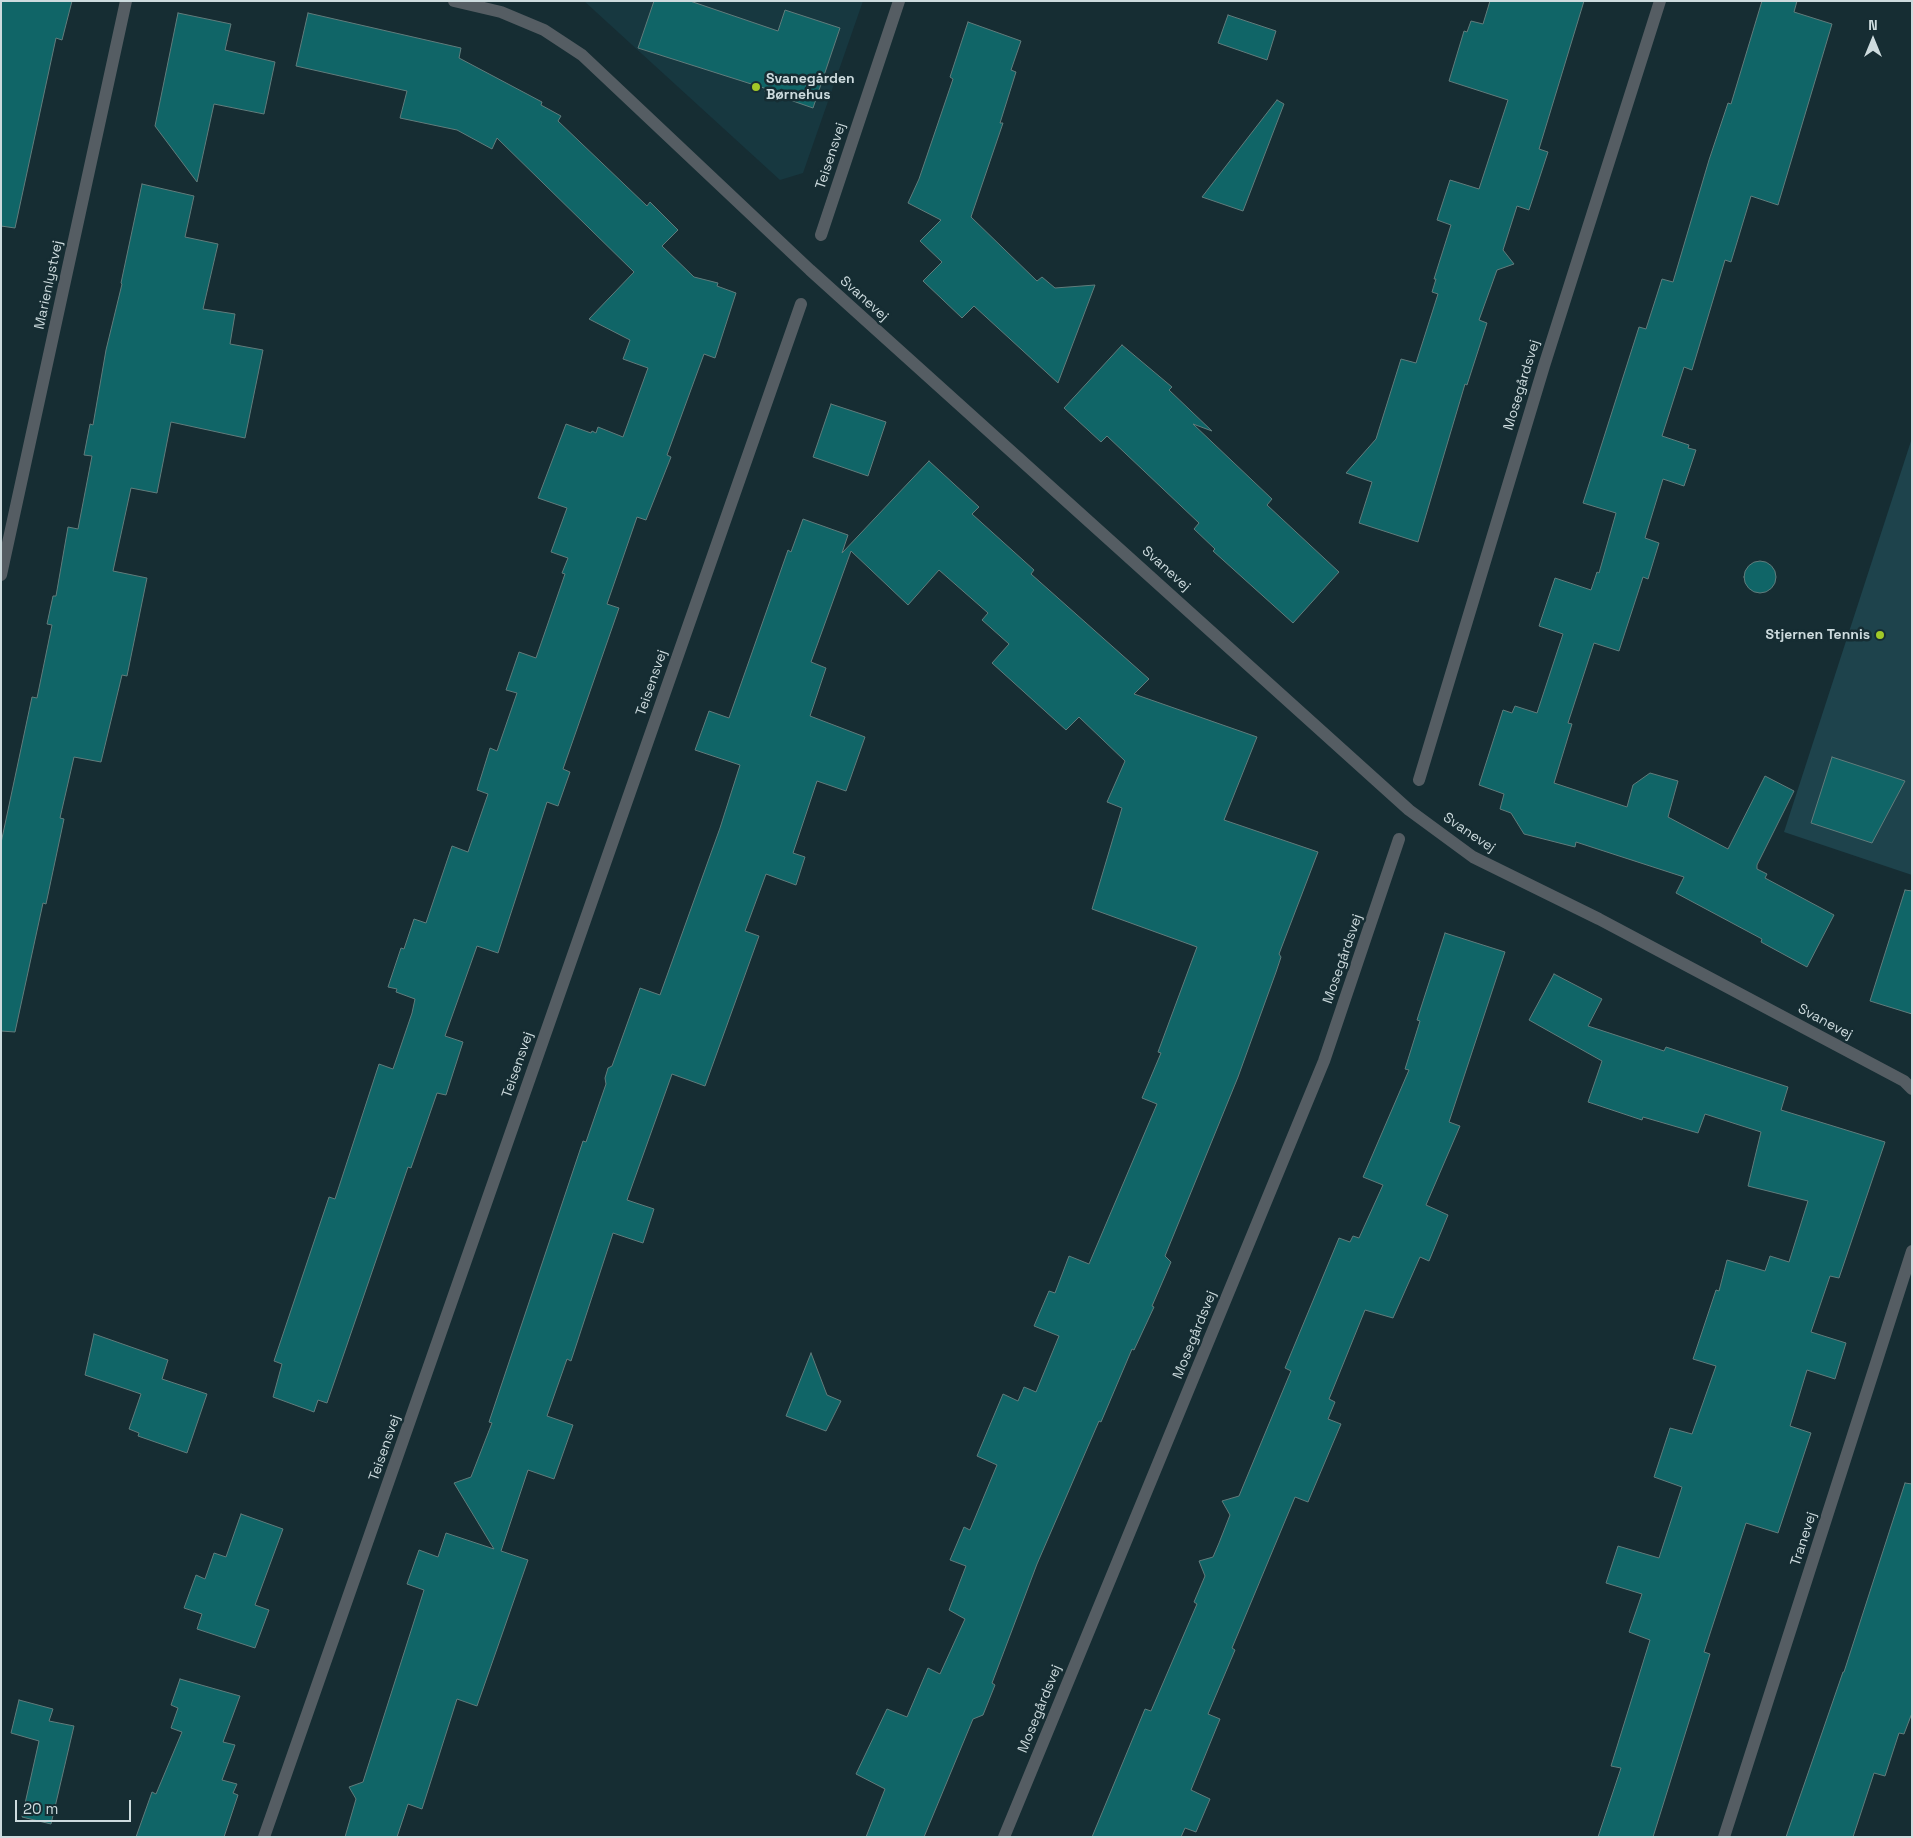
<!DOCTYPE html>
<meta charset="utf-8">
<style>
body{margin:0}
#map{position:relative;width:1913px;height:1838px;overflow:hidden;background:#162d33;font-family:"Space Grotesk",sans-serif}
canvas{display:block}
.frame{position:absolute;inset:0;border:2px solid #cddbde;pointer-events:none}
.north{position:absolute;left:1848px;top:15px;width:50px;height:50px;-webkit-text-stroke:4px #162d33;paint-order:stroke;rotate:0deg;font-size:14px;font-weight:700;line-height:20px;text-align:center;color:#cddbde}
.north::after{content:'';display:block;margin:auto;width:18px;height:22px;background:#cddbde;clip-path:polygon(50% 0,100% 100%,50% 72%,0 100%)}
.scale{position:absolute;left:15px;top:1800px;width:116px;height:22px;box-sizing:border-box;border:2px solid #cddbde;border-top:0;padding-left:6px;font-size:15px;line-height:18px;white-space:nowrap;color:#cddbde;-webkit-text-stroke:4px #162d33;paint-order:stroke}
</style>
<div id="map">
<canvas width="1913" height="1838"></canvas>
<div class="frame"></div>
<div class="north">N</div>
<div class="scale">20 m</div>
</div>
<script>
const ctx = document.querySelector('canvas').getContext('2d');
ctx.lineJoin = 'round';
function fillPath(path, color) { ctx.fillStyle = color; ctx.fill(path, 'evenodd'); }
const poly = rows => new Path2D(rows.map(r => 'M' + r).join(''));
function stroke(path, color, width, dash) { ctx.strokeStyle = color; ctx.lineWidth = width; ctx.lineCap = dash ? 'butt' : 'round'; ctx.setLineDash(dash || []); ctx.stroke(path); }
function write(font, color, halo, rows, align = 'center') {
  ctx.font = font + ' "Space Grotesk",sans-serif'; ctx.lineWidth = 5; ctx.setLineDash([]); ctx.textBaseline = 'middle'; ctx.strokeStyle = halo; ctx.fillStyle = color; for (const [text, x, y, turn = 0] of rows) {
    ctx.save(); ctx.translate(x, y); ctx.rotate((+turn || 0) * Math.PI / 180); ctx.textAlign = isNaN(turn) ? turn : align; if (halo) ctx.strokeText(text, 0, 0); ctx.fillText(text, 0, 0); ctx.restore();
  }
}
const built = poly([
 [584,1,863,1,803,173,780,180]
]);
const green = poly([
 [1912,438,1912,875,1784,832]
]);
const building = poly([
 [1,1,72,1,62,40,56,38,15,228,1,226,1,1],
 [654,1,690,1,778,31,785,10,840,28,813,108,764,91,767,89,638,48,654,1],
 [1490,1,1584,1,1539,149,1548,152,1529,210,1517,206,1503,250,1514,264,1497,270,1479,320,1487,323,1467,385,1465,384,1418,542,1359,523,1372,482,1346,473,1376,439,1401,359,1416,363,1438,294,1432,292,1436,279,1434,279,1451,225,1437,220,1450,180,1479,189,1508,100,1449,81,1464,31,1467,32,1471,21,1483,24,1490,1],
 [1762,1,1797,1,1794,12,1832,24,1778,205,1751,196,1731,262,1725,260,1692,370,1684,367,1662,436,1689,445,1688,448,1696,450,1684,486,1663,479,1645,538,1659,543,1648,579,1643,577,1619,651,1594,643,1568,723,1572,724,1554,783,1627,807,1633,785,1650,773,1678,781,1668,817,1728,849,1765,776,1794,791,1757,865,1757,869,1767,874,1765,878,1834,915,1807,967,1761,942,1762,939,1676,893,1684,877,1576,842,1575,847,1524,834,1511,813,1500,809,1504,794,1479,785,1503,710,1512,713,1515,706,1537,713,1563,634,1539,626,1555,578,1591,590,1597,572,1599,573,1616,513,1583,503,1639,327,1646,329,1662,279,1673,282,1709,160,1728,103,1731,104,1762,1],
 [178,13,231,24,225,50,275,62,264,114,214,104,197,182,155,126,178,13],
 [308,13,461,48,459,58,542,102,541,105,561,116,558,121,647,206,650,202,678,230,662,246,694,277,718,283,717,286,736,293,715,358,704,354,667,455,671,457,646,520,637,517,607,604,619,608,563,769,570,772,558,806,547,802,498,953,477,946,445,1036,463,1042,446,1095,437,1093,411,1168,408,1167,327,1403,318,1400,314,1412,273,1397,282,1364,274,1361,329,1197,335,1199,379,1064,393,1069,412,1013,415,999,396,992,397,989,388,987,401,948,404,949,414,919,426,923,452,846,468,852,488,794,477,790,490,748,497,751,517,693,506,690,519,652,536,658,565,574,562,573,568,558,551,552,567,508,538,498,566,424,591,433,592,431,596,433,598,427,623,437,648,368,623,359,630,340,589,319,634,272,497,138,492,149,457,130,400,118,407,91,296,66,308,13],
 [1228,15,1276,31,1267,60,1218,43,1228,15],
 [968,22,1021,41,1011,70,1016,72,1000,123,1003,123,971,217,1037,281,1042,277,1055,288,1095,285,1058,383,974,306,962,318,923,281,942,262,920,241,941,220,908,203,919,179,953,79,950,77,968,22],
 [1277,100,1284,104,1243,211,1202,197,1277,100],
 [142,184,194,196,185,237,218,244,203,309,235,314,230,344,263,350,245,438,171,422,157,493,131,488,113,571,147,578,127,676,122,675,101,762,74,757,60,818,64,819,46,904,43,903,15,1032,1,1031,1,843,32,697,37,698,52,625,47,624,53,596,56,596,68,527,78,529,92,456,84,455,90,424,93,425,106,350,122,284,121,283,142,184],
 [1122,345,1172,387,1169,390,1212,431,1193,424,1272,499,1267,505,1339,572,1293,623,1213,551,1215,549,1194,529,1199,523,1107,436,1101,442,1064,408,1122,345],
 [831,404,886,422,868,476,813,457,831,404],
 [929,461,979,507,972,514,1034,570,1031,574,1149,679,1134,694,1257,737,1224,820,1318,852,1279,954,1281,957,1276,972,1238,1077,1165,1256,1171,1262,1152,1306,1154,1307,1134,1350,1132,1349,1101,1422,1099,1421,1037,1564,992,1683,995,1685,983,1715,973,1719,924,1837,866,1837,885,1789,856,1774,887,1709,907,1717,928,1668,940,1674,965,1619,949,1610,966,1566,950,1560,964,1527,970,1530,997,1465,977,1456,1003,1394,1018,1401,1024,1387,1036,1392,1059,1336,1034,1326,1049,1291,1055,1293,1069,1256,1089,1264,1157,1104,1142,1098,1161,1053,1158,1052,1197,947,1092,909,1122,808,1107,802,1125,761,1079,717,1066,730,992,663,1009,644,982,620,988,613,939,570,908,605,851,551,811,662,826,668,810,716,865,737,846,791,817,781,793,853,805,857,796,885,766,874,745,931,759,936,705,1086,672,1074,627,1200,654,1209,643,1243,613,1233,571,1361,567,1359,547,1416,573,1425,554,1479,528,1470,501,1551,528,1560,477,1706,457,1699,422,1809,408,1804,397,1837,345,1837,356,1799,349,1787,363,1782,424,1590,407,1584,419,1550,438,1557,446,1533,494,1549,454,1483,471,1477,492,1423,489,1422,583,1141,586,1142,606,1084,605,1078,608,1068,612,1066,640,988,660,995,720,828,740,765,695,750,709,711,729,718,788,550,791,552,803,519,848,535,842,553,929,461],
 '1744 577a16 16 0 1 1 32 0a16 16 0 1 1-32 0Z',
 [1832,757,1905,781,1872,843,1811,823,1832,757],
 [1905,890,1912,891,1912,1014,1870,1001,1905,890],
 [1445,933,1505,952,1449,1122,1460,1126,1426,1205,1448,1215,1429,1261,1420,1257,1393,1318,1365,1310,1329,1399,1335,1402,1328,1419,1341,1424,1308,1502,1295,1497,1232,1648,1235,1650,1208,1714,1220,1719,1191,1790,1210,1799,1196,1832,1185,1828,1181,1837,1092,1837,1145,1709,1151,1711,1197,1604,1194,1602,1205,1576,1199,1561,1213,1557,1219,1543,1230,1515,1222,1501,1239,1496,1291,1371,1285,1368,1339,1238,1350,1242,1353,1236,1359,1238,1383,1185,1363,1177,1409,1070,1405,1069,1420,1021,1417,1020,1445,933],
 [1554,974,1602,999,1588,1026,1664,1051,1666,1047,1788,1087,1781,1110,1885,1142,1839,1278,1830,1276,1811,1332,1846,1343,1835,1379,1807,1370,1790,1426,1811,1433,1778,1533,1746,1523,1704,1652,1710,1654,1653,1837,1598,1837,1621,1768,1611,1766,1650,1640,1629,1632,1642,1594,1606,1583,1618,1546,1659,1558,1682,1487,1654,1477,1670,1428,1692,1434,1716,1366,1693,1359,1716,1290,1719,1291,1727,1260,1765,1271,1770,1256,1789,1262,1808,1201,1748,1186,1761,1132,1705,1114,1698,1133,1643,1117,1642,1120,1588,1102,1602,1061,1529,1020,1554,974],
 [94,1334,168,1360,162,1379,207,1394,187,1453,138,1436,139,1433,129,1429,141,1394,85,1375,94,1334],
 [811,1353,827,1395,841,1401,826,1431,786,1416,811,1353],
 [1905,1483,1912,1484,1912,1713,1904,1734,1899,1733,1885,1776,1874,1773,1853,1837,1786,1837,1843,1672,1844,1672,1905,1483],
 [241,1514,283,1529,255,1605,269,1610,255,1648,197,1629,202,1614,184,1608,196,1575,205,1579,214,1553,226,1557,241,1514],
 [180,1679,240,1696,223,1742,235,1745,222,1780,237,1784,233,1793,238,1795,224,1837,136,1837,152,1792,156,1794,182,1732,171,1728,178,1708,171,1705,180,1679],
 [19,1700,53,1709,49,1721,74,1726,51,1824,22,1817,39,1741,11,1733,19,1700]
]);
const minor = poly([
 [454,1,501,12,544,30,582,55,810,270,1409,810,1473,857,1599,919,1904,1081,1912,1089],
 [821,235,899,1],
 [1,575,126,1],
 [1419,780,1544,366,1660,1],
 [264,1837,801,304],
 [1004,1837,1324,1061,1399,839],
 [1724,1837,1912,1251]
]);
const markers = [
 [756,87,5,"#a2c928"],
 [1880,635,5,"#a2c928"]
];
const poiNames = [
 ["Svanegården",766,79],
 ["Børnehus",766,95],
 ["Stjernen Tennis",1870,635,"right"]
];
const streetNames = [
 ["Teisensvej",831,156,-72],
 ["Marienlystvej",49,285,-78],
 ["Svanevej",864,299,42],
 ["Mosegårdsvej",1522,385,-73],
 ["Svanevej",1166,569,42],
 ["Teisensvej",652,683,-71],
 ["Svanevej",1469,833,34],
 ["Mosegårdsvej",1343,959,-71],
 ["Svanevej",1825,1022,28],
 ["Teisensvej",518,1065,-71],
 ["Mosegårdsvej",1195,1335,-68],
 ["Teisensvej",385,1448,-71],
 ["Tranevej",1804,1539,-72],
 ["Mosegårdsvej",1040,1709,-68]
];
fillPath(built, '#173840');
fillPath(green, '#1e434c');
fillPath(building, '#106567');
stroke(building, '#617c7c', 1);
stroke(minor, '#555d63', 12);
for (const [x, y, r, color] of markers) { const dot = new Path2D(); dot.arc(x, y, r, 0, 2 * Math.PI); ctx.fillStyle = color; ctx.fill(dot); stroke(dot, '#162d33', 2); }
write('bold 14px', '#cddbde', '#162d33', poiNames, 'left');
write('14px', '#cddbde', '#162d33', streetNames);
</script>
